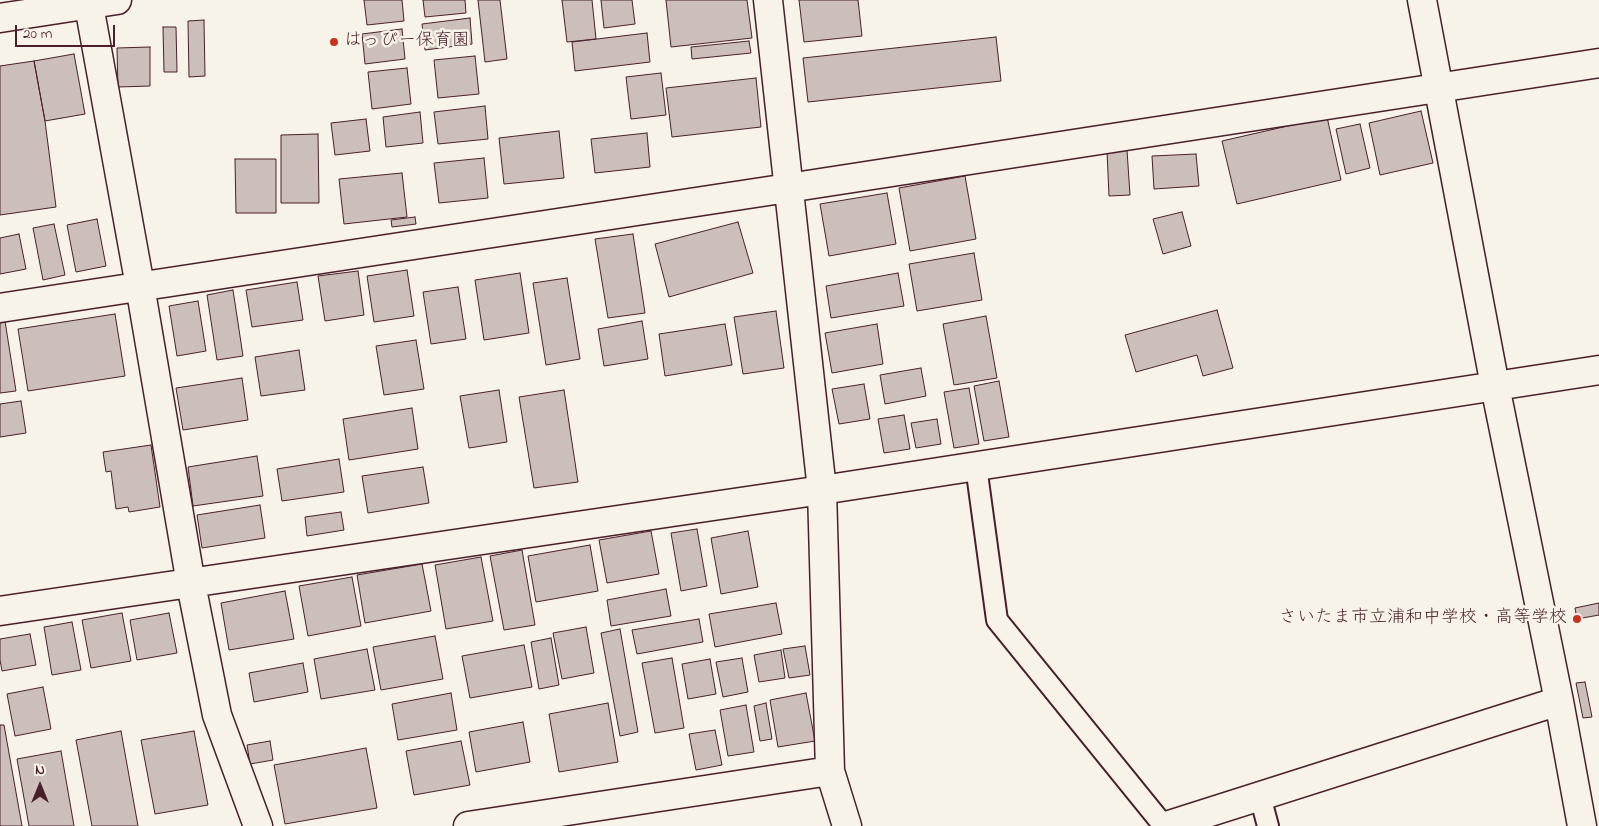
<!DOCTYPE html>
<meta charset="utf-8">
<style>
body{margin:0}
#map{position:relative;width:1599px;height:826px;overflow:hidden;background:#f7f3e8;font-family:"Indie Flower",sans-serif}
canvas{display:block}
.north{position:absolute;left:15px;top:761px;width:50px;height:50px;-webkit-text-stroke:4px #f7f3e8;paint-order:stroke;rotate:0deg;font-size:14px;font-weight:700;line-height:20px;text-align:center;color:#4a1f2b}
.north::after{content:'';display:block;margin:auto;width:18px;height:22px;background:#4a1f2b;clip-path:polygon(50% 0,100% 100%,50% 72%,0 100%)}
.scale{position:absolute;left:15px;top:25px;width:100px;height:22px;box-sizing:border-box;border:2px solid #4a1f2b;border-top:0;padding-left:6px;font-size:15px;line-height:18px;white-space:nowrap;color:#4a1f2b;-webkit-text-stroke:4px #f7f3e8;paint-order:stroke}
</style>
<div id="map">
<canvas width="1599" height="826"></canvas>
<div class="north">N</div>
<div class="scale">20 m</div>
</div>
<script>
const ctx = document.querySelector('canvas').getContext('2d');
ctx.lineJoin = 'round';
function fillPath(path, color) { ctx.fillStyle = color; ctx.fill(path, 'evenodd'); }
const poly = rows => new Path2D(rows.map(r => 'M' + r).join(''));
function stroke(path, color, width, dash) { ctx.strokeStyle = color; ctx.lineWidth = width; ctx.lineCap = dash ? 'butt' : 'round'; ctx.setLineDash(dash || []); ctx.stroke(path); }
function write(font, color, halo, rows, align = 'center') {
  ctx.font = font + ' "Indie Flower","Klee One",sans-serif'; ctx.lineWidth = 5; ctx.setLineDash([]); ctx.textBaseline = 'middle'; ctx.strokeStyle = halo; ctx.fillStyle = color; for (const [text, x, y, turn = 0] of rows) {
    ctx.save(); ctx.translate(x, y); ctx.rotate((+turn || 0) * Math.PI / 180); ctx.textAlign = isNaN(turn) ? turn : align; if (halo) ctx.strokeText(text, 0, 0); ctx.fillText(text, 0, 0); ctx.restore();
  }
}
const building = poly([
 [364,0,402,0,404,21,367,25,364,0],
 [423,0,465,0,466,13,425,17,423,0],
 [478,0,500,0,507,59,485,62,478,0],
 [562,0,592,0,596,39,567,42,562,0],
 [601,0,632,0,635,24,604,28,601,0],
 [666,0,747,0,752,38,671,47,666,0],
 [799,0,858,0,862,36,804,42,799,0],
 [470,18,472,44,425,50,422,24,470,18],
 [204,20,205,76,189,77,188,21,204,20],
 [163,27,176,27,177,72,164,72,163,27],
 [402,29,405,59,365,64,362,34,402,29],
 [647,33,650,62,575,71,572,42,647,33],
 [996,37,1001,81,808,102,803,58,996,37],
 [749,41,751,53,692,59,691,47,749,41],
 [150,47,150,86,118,87,117,48,150,47],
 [74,54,85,114,45,121,34,61,74,54],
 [475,56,479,94,438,98,434,60,475,56],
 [34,61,45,121,56,207,0,215,0,66,34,61],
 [407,68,411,104,372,109,368,72,407,68],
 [661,73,666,115,631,119,626,77,661,73],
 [756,78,761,127,672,137,666,88,756,78],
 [485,106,488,139,438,144,434,112,485,106],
 [1421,111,1433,163,1380,175,1369,123,1421,111],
 [420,112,423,143,386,147,383,117,420,112],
 [1327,117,1341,180,1237,204,1222,141,1327,117],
 [366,119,370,151,335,155,331,123,366,119],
 [1360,124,1370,168,1346,174,1336,129,1360,124],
 [559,131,564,178,504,184,499,138,559,131],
 [647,133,650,167,595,173,591,139,647,133],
 [318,134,319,203,281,203,281,135,318,134],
 [1127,150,1130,195,1109,196,1107,151,1127,150],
 [1196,154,1199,186,1154,189,1152,156,1196,154],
 [484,158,488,198,439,203,434,163,484,158],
 [235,159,276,159,276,213,236,213,235,159],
 [402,173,407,217,344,224,339,179,402,173],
 [965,176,976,239,910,251,899,188,965,176],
 [887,193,896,244,829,256,820,204,887,193],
 [1182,212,1191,246,1163,254,1153,219,1182,212],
 [415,217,416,224,392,227,391,220,415,217],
 [97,219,106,266,76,272,67,225,97,219],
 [738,222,753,273,669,297,655,244,738,222],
 [54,224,65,275,43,280,33,228,54,224],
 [19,234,26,269,0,274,0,238,19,234],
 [633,234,645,313,608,318,595,239,633,234],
 [974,253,982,300,917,311,909,264,974,253],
 [407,270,414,316,374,322,367,276,407,270],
 [358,271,364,315,325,321,318,276,358,271],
 [520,273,529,333,484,340,475,280,520,273],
 [898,273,904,306,831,318,826,286,898,273],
 [567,278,580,359,546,365,533,283,567,278],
 [297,282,303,320,252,327,246,290,297,282],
 [458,287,466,339,431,344,423,292,458,287],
 [233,290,243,356,217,360,207,295,233,290],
 [198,301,206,351,177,356,169,306,198,301],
 [1217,310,1233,368,1203,376,1197,355,1136,372,1125,335,1217,310],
 [776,311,784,368,743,374,734,317,776,311],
 [115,314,125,376,28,391,18,329,115,314],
 [986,316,997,378,954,385,943,324,986,316],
 [5,321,16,391,0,393,0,322,5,321],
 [642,321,648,359,604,366,598,329,642,321],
 [725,324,732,365,665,376,659,334,725,324],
 [877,324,883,364,832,373,825,333,877,324],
 [416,340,424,389,384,395,376,346,416,340],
 [299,350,305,390,261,396,255,357,299,350],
 [921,368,926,396,885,404,880,375,921,368],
 [242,378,248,420,183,430,176,388,242,378],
 [999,381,1009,437,984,441,974,386,999,381],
 [864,384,870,419,839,424,832,389,864,384],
 [969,388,979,444,954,448,944,392,969,388],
 [499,390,507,442,469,448,460,396,499,390],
 [564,390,578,482,534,488,519,397,564,390],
 [21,401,26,433,0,437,0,404,21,401],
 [412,408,418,449,349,460,343,419,412,408],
 [904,415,910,449,884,453,878,419,904,415],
 [937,419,941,444,916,448,911,423,937,419],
 [151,445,160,507,129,512,128,507,116,509,111,471,106,472,103,452,151,445],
 [257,456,263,496,193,506,188,467,257,456],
 [339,459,344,492,282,501,277,469,339,459],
 [423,467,429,503,368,513,362,476,423,467],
 [260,505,265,538,202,548,197,515,260,505],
 [341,512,344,530,307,536,305,517,341,512],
 [697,529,707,586,681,591,671,533,697,529],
 [651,531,659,574,607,583,599,540,651,531],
 [748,531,758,587,721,594,711,538,748,531],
 [590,545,598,591,536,602,528,556,590,545],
 [522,550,535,625,504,630,490,556,522,550],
 [481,557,493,621,446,629,435,565,481,557],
 [422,564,431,611,365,623,357,575,422,564],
 [352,577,361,626,308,636,299,586,352,577],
 [666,589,671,616,611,626,607,600,666,589],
 [285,591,294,639,229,650,221,603,285,591],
 [776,603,782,634,715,647,709,614,776,603],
 [1599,603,1599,615,1577,619,1575,608,1599,603],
 [122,613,131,661,91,668,82,620,122,613],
 [169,613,177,653,137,660,130,620,169,613],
 [699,619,703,642,637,654,632,630,699,619],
 [72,622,81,670,52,675,44,627,72,622],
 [586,627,594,673,562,679,553,633,586,627],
 [620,629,638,732,620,736,601,633,620,629],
 [30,634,36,665,2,671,0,660,0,639,30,634],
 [435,636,443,679,381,690,373,647,435,636],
 [551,638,559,685,539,689,531,642,551,638],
 [524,645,532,687,470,698,462,656,524,645],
 [805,646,810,675,789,678,783,649,805,646],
 [367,649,375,690,321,699,314,659,367,649],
 [781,650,785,678,759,682,754,655,781,650],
 [672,658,684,728,655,733,642,663,672,658],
 [742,658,748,692,723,697,716,662,742,658],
 [710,659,716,694,688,699,682,664,710,659],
 [303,663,308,692,254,702,249,673,303,663],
 [1585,682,1592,717,1583,718,1576,683,1585,682],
 [43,687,51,729,15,736,7,694,43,687],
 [451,693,457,730,398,740,392,704,451,693],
 [806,693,815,741,778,747,770,700,806,693],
 [608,703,618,762,559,772,549,714,608,703],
 [766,703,772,739,760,741,754,706,766,703],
 [746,705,754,752,728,756,720,710,746,705],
 [523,722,530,762,476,772,469,732,523,722],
 [0,725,4,725,22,826,0,826,0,725],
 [715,730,722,765,696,770,689,734,715,730],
 [121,731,138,826,92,826,76,740,121,731],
 [194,731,208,805,155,814,141,740,194,731],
 [270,741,273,760,250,764,247,745,270,741],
 [461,741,470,785,414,795,406,751,461,741],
 [366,748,377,808,285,824,274,765,366,748],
 [61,751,74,826,29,826,17,759,61,751]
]);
const service = poly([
 [976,466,997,620,1164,826],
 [1260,796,1268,826]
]);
const minor = poly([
 [88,0,140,286,191,584,217,715,258,826],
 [768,0,822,490,830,771,847,826],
 [1422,0,1495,386,1559,701,1582,826],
 [0,308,788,188,1599,63],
 [0,611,822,490,1599,370],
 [468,826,830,771],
 [1166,826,1559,701]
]);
const tertiary = poly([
 [0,18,117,0]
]);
const markers = [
 [334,42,5,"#c8321e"],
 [1577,619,5,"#c8321e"]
];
const poiNames = [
 ["はっぴー保育園",344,42],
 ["さいたま市立浦和中学校・高等学校",1567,619,"right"]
];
fillPath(building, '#ccbfb9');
stroke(building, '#4a1f2b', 1);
stroke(service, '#4a1f2b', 24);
stroke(minor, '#4a1f2b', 31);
stroke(tertiary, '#4a1f2b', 31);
stroke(service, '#f7f3e8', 20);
stroke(minor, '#f7f3e8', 28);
stroke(tertiary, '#f7f3e8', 28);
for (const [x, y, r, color] of markers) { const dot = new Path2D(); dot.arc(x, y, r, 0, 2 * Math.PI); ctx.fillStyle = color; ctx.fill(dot); stroke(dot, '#f7f3e8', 2); }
write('18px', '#4a1f2b', '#f7f3e8', poiNames, 'left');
</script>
